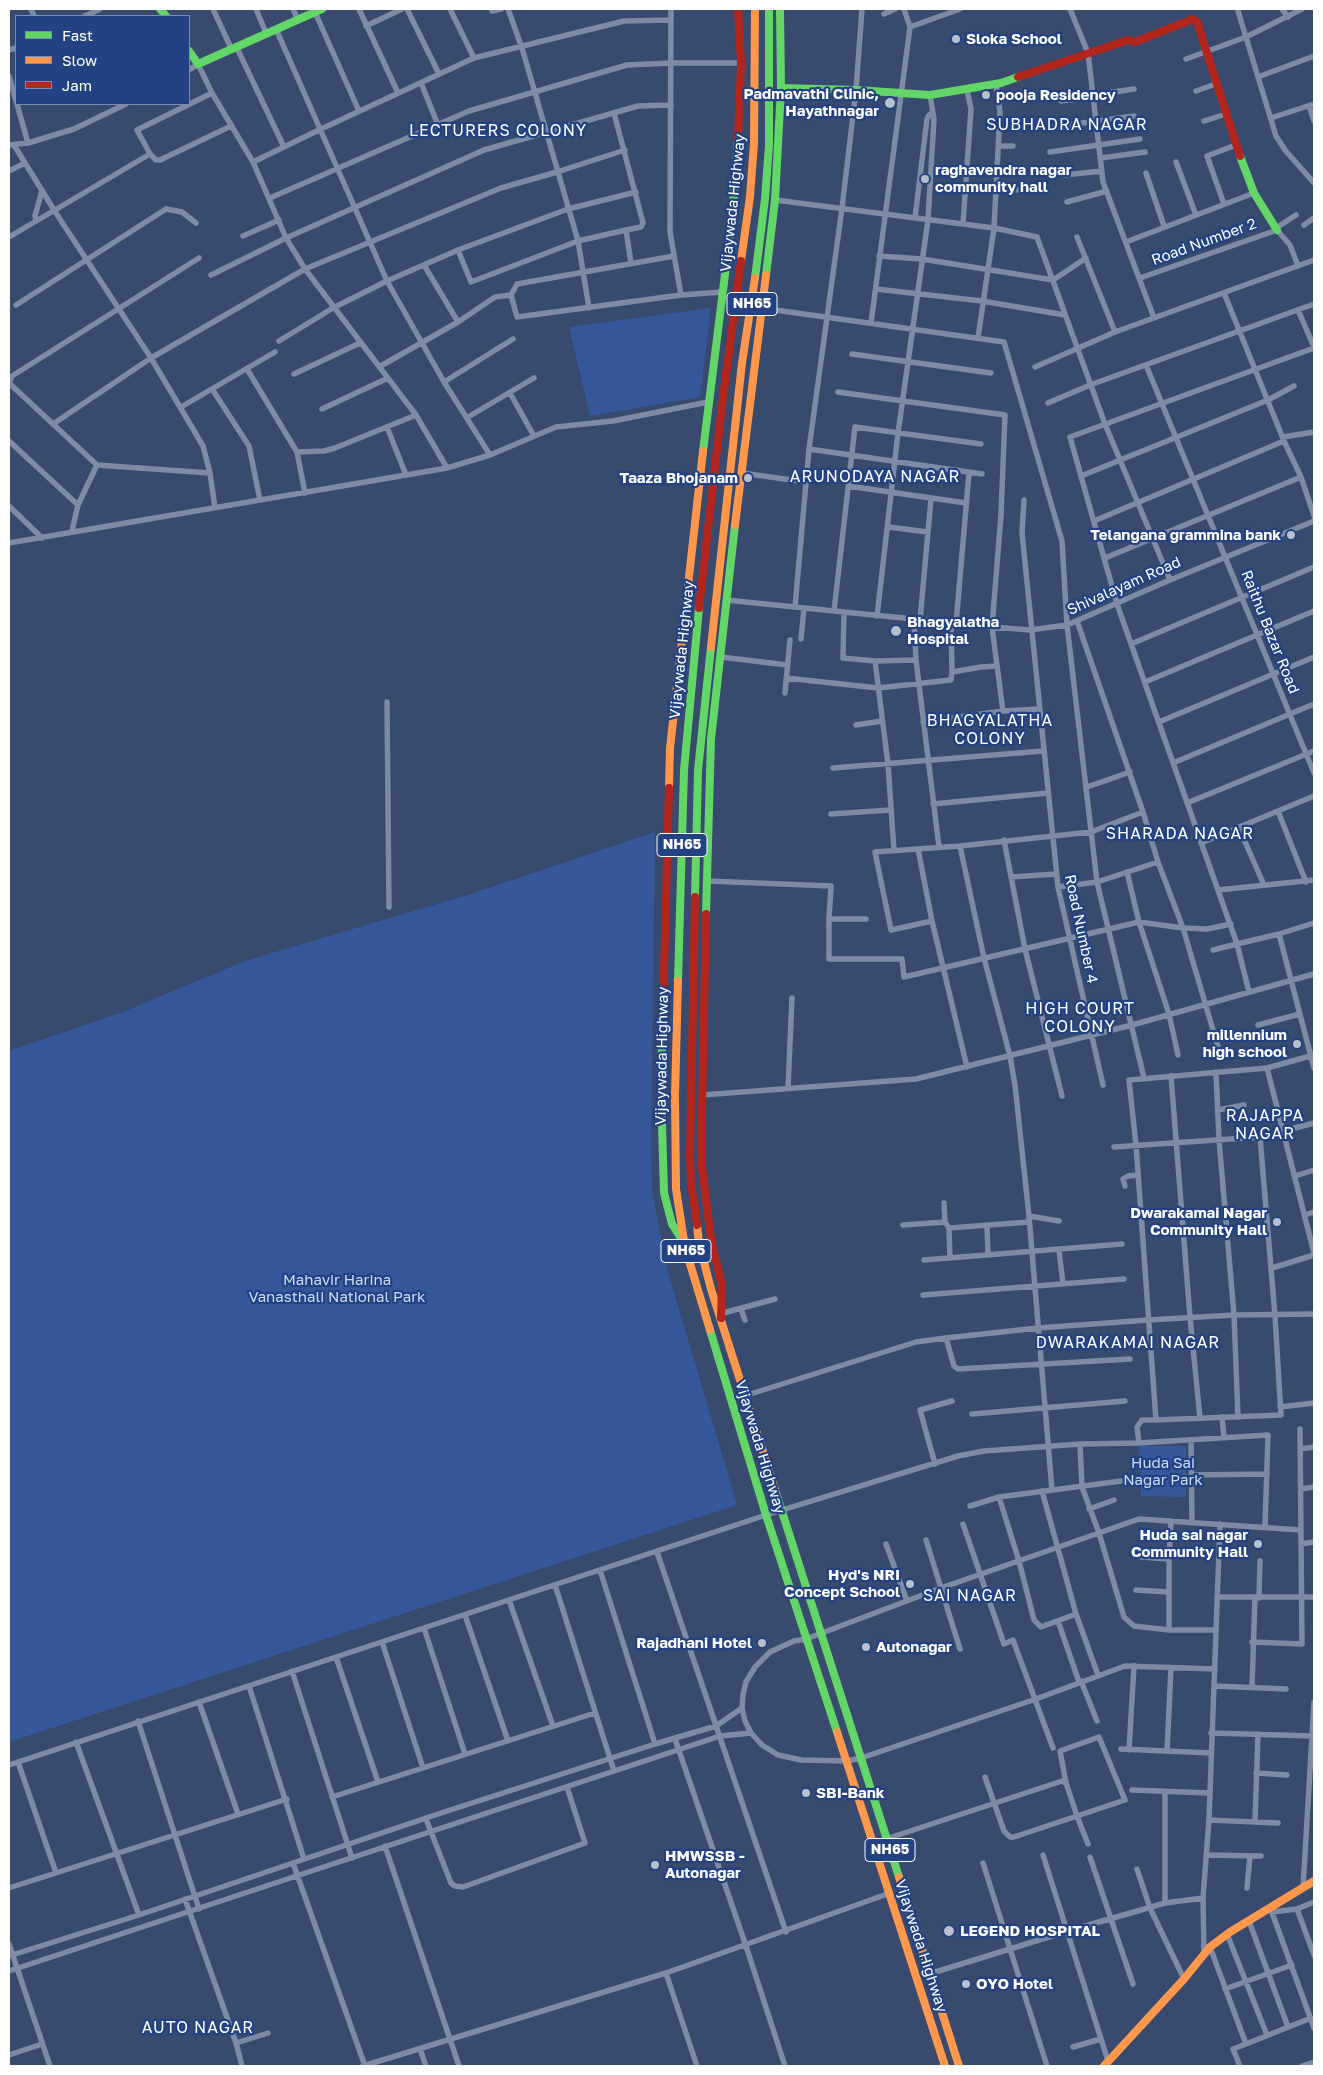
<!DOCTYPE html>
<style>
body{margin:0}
#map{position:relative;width:1323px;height:2075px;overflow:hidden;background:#384a6e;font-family:"Golos Text",sans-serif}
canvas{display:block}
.frame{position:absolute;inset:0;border:10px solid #fff;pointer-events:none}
.legend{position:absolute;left:15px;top:15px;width:175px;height:90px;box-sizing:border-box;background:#224284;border:1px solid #7a8eb5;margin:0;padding:6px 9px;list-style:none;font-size:15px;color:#fff}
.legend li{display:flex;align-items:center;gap:10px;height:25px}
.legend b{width:25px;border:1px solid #7a8eb5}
</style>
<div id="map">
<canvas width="1323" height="2075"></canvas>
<div class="frame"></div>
<ul class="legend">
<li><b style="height:6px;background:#63d668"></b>Fast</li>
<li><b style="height:6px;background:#ff974d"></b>Slow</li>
<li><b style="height:6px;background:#b3261e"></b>Jam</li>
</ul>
</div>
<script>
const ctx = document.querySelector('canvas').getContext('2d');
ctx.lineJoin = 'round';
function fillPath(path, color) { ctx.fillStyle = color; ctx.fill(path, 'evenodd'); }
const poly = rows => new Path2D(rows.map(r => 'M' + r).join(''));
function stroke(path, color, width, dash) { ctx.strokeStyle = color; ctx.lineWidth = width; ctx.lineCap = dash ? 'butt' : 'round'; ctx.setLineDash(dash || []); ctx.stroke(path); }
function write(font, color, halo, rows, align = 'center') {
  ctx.font = font + ' "Golos Text",sans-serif'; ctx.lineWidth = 4.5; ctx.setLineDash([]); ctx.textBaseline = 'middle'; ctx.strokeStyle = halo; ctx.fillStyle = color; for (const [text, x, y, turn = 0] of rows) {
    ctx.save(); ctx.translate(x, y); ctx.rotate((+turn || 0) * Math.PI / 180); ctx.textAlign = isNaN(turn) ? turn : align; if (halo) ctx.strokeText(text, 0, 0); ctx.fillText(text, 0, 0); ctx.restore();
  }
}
const green = poly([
 [711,308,700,397,590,416,569,327],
 [655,832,651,1145,652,1192,668,1272,737,1505,9,1742,9,1051,123,1012,245,961,471,894],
 [1139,1446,1186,1446,1186,1497,1141,1496]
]);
const street = poly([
 [31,9,34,16],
 [213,9,231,48],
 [256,9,266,33],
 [293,9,298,20],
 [359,9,398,93],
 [407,9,439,74],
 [450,9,474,58],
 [508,9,522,48,578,241,589,308],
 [671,9,670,232,681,295],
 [1070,9,1088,53,1103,182,1154,318],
 [1282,9,1288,17],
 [314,10,359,111],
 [492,11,501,9],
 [1238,11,1276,136,1285,150,1314,183],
 [884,14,895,9],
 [85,16,100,9],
 [366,26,402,9],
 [910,27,960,9],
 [276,29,387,281,444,382,490,455],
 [236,46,284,147],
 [9,50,16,48],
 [1186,59,1246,37,1302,9],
 [189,70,198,64,212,93,253,162,286,238,305,269,416,415,447,468],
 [9,76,16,101],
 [1258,77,1314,56],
 [421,83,438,125],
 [1196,91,1216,84],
 [1094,95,1134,89],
 [1061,101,1094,97],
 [17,104,28,143],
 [1309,106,1314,121],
 [614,113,643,223,641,227,626,230,631,263],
 [1271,118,1314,104],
 [1204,121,1226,114],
 [1046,128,1134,116],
 [9,145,28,143,74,129,126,104],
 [14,145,54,210,151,358,203,446,210,473,215,508],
 [999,146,1013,146],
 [1050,152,1140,139],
 [150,154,156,160,160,160,231,126],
 [1101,158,1145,152],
 [253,162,321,129,474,58,624,21,671,20],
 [1176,162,1196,215],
 [9,171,25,163],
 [1146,173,1164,226],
 [1064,175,1102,171],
 [997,188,1019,190],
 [270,198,469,111,627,65,670,63,741,63],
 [775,200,994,228,1037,237,1105,424,1170,580],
 [1067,202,1107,191],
 [1224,204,1207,156,1236,145],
 [915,218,927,119,929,115,932,113],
 [36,221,35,216,42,190],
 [963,224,971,109,967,90],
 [1304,225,1314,218],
 [1276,228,1296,215],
 [243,236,279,220],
 [9,237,150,154,137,130,212,93],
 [1077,237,1115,332],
 [1126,242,1254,193],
 [458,250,471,282,578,241,626,230],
 [674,256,517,284,511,295,517,317,681,295,722,292],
 [879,256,922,259,1053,280,1086,258],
 [424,265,458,322],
 [211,275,286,238,484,150,638,106,671,105],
 [1140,278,1277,230,1290,245,1298,266],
 [876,289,982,301,1065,315],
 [1224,293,1284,441,1301,477,1314,516],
 [16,305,166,209,182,212,196,223],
 [761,308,1004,342,1062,541,1067,625,1097,882,1144,1078],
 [1298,310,1314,347],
 [871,323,910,27,904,9],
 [978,338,994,228,1000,112,996,84],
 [279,341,333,308,387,281,458,250,568,209,636,192],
 [1314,348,1070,437,1117,604,1237,944,1279,934,1314,923],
 [852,354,991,373],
 [1146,365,1314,773],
 [379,367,458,322,495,297,511,295],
 [1035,367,1115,332,1314,260],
 [247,369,297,452,305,493],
 [294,374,360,343],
 [444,382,513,339],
 [9,383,97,465,210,473],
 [9,383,12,376,199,258],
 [212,389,249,446,260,500],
 [838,392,1005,415,1001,515,992,627,1003,711],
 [510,393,534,436],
 [1048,403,1090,385,1314,304],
 [181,407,275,352],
 [322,409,388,378],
 [468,417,534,378],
 [53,424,151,358,305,269,501,188,557,172,625,150],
 [387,427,406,475],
 [1283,437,1314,432],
 [9,441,78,505,72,531],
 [809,449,982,474],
 [297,452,324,451,335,448,416,415],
 [742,473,806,482],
 [1081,476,1268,400,1294,386],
 [848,486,966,503],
 [1024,500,1022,533,1058,887,1103,1085],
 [78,505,97,465],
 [9,506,42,538],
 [1094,521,1284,441],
 [888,527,928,532],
 [9,543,447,468,490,455,556,427,613,421,708,402],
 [1105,558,1301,477],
 [726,600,992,627,1030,630,1067,625,1170,580,1314,521],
 [795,607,809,449,842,208,856,90,862,9],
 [834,611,855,427,981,444],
 [844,612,843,658,875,661,916,660],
 [877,616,898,433,928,220,934,119,930,95],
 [914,619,916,660,939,847],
 [920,620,931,499],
 [1077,621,1143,812,1158,862,1183,928,1218,1047],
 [951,623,952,672],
 [956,624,969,473],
 [801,639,804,608],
 [1131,644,1314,567],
 [721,657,787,665],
 [875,661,888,764,894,851],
 [786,678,878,688,951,680,952,672,981,667,997,666],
 [1145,682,1314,611],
 [785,693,790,640],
 [387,702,389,907],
 [923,722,1003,711,1039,709],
 [1159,722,1314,657],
 [856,725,882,721],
 [1173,763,1314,704],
 [833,768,1043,751],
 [1087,787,1130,772],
 [1187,803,1314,751],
 [933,804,1048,793],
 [1278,811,1306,882],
 [831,814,891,810],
 [1239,828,1264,885],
 [1004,840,1025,949,1062,1096],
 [1201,843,1314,796],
 [960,846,984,958,1010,1056,1015,1085,1029,1216,1052,1490],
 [918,849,932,921,967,1067],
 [1127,872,1139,922,1169,1014,1178,1055],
 [1011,877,1056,874],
 [707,881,831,886,829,919,866,919],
 [1058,887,1097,882,1158,862],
 [1218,890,1314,880],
 [829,919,829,959,902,959,904,977,1139,922,1183,928,1207,929,1231,924],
 [932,921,891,930,875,852,960,846,1091,832,1143,812],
 [1279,934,1314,1068],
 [1213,950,1237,944,1249,992],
 [1258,1025,1300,1014],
 [1267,1068,1314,1253],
 [1216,1072,1219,1140,1234,1315,1238,1417],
 [1171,1076,1190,1317,1200,1418],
 [788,1088,792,998],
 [702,1095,916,1079,1132,1025,1314,974],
 [1218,1110,1244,1105],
 [1260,1137,1275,1316,1281,1415,1156,1420,1136,1145,1129,1080,1267,1068,1314,1055],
 [1114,1147,1260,1137,1314,1123],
 [1295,1176,1314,1170],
 [1125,1186,1123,1179,1128,1176,1138,1175],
 [944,1203,945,1222],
 [1305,1215,1314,1212],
 [1029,1216,1059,1221],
 [903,1225,945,1222,949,1228],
 [987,1226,988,1255],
 [1059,1250,1063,1284],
 [950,1258,949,1228,1029,1222],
 [924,1260,1122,1244],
 [1272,1268,1314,1255],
 [923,1295,1124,1279],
 [741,1309,745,1320],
 [723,1313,775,1299],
 [946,1338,954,1366,958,1369,1130,1359],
 [744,1396,916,1342,946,1338,1038,1328,1148,1320,1234,1315,1314,1314],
 [1280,1407,1314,1403],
 [972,1414,1125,1401],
 [1222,1417,1224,1437],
 [1191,1441,1192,1523],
 [1139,1443,1137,1427,1142,1420,1156,1420],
 [1080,1444,1082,1487,1099,1533,1124,1617,1134,1626,1169,1630,1215,1630],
 [1300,1449,1314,1447],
 [935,1464,920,1410,952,1401],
 [1191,1475,1267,1474],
 [1301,1489,1314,1487],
 [1042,1491,1076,1614,1098,1675],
 [999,1497,1019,1561,1034,1620,1041,1627,1076,1614],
 [970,1506,999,1497,1129,1480],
 [1089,1509,1114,1500],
 [963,1524,1004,1644,1013,1640,1053,1748],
 [926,1540,960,1649],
 [886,1544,907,1601],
 [1301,1544,1314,1542],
 [657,1552,786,1932],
 [1141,1557,1169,1559],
 [600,1570,655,1744],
 [555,1585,614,1771],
 [1136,1590,1169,1592],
 [1217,1597,1314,1597],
 [1259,1598,1260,1561],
 [509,1600,553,1726],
 [465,1615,508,1741],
 [1058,1621,1079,1682],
 [424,1628,465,1754],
 [1169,1630,1169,1559,1171,1521],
 [382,1642,423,1768],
 [1252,1642,1302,1644,1300,1429],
 [336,1657,378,1782],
 [1215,1669,1125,1666,1036,1699,861,1758,847,1761,801,1760,778,1755,762,1745,751,1733,745,1721,742,1708,743,1695,746,1682,755,1667,770,1652,794,1641,806,1639,941,1588,1139,1519,1301,1530],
 [292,1671,352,1858],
 [1081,1681,1097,1721],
 [249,1686,304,1859],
 [1214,1686,1286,1689],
 [1252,1687,1255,1598],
 [199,1702,238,1814],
 [138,1721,199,1909],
 [1211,1733,1312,1736],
 [675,1739,746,1946,785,2066],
 [76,1742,139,1915],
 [1121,1749,1211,1753],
 [1129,1750,1134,1666],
 [1167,1751,1171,1668],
 [18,1762,56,1873],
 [9,1765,766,1515,958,1456,984,1451,1080,1444,1139,1443,1268,1435,1265,1527],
 [1256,1773,1287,1775],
 [985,1777,1004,1831,1010,1837,1014,1837,1125,1800,1099,1737,1060,1751,1066,1783,1077,1816,1088,1844],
 [1132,1790,1209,1793],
 [1165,1791,1165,1903],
 [332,1797,595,1713],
 [426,1819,451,1883,455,1886,463,1887,585,1843,567,1787],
 [1209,1820,1278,1823],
 [1255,1821,1258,1734],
 [886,1839,1062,1781,1066,1783],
 [385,1846,459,2066],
 [1043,1855,1108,2061],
 [1206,1855,1261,1856],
 [1090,1857,1133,1984],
 [293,1863,365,2066],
 [983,1863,1047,2066],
 [1137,1869,1150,1908,1184,1979],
 [9,1888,287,1799],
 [1247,1888,1250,1856],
 [1303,1888,1314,1702],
 [185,1899,236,2043,242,2066],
 [1270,1907,1314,2028],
 [1297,1909,1314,1955],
 [1272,1912,1297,1909,1314,1902],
 [1249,1921,1288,2027],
 [1227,1934,1267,2035],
 [9,1944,50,2066],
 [1210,1947,1246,2044,1311,2018],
 [1204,1953,1203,1898,1209,1820,1220,1524],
 [9,1956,139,1915,438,1814,655,1744,716,1726,742,1708],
 [9,1971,720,1736,751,1733],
 [666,1973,697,2066],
 [929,1974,1068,1931,1165,1903,1203,1898],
 [1225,1989,1292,1965],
 [236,2043,268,2033],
 [1073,2047,1101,2039],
 [420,2049,426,2066],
 [9,2055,42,2044],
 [363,2066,666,1973,890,1893],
 [1240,2066,1233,2049,1246,2044],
 [1302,2066,1314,2062]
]);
const fast = poly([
 [160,9,166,16],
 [189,51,198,64,322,9],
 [781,88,856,90,930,95,1001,83,1018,77],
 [1240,156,1254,193,1277,230],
 [766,275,775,200,781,88,780,9],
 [755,278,765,199,769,145,769,9],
 [703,451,732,218,738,139],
 [695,897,698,770,711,647],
 [706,914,711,739,735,525],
 [678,981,684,770,699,608],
 [662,1043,661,1091,664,1193,672,1224,681,1238],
 [710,1330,766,1515,837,1732],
 [777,1496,899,1877]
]);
const slow = poly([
 [741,261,750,197,754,143,755,9],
 [735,525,766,275],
 [711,647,742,363,755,278],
 [669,788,670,748,703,451],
 [678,981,675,1096,676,1189,685,1247,710,1330],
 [697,1225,699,1243,711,1289,777,1496],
 [837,1732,945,2066],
 [899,1877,959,2066],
 [1104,2066,1184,1979,1210,1947,1230,1932,1314,1881]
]);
const jam = poly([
 [738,9,741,63,738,139],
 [1018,77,1128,40,1135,42,1193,19,1197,22,1240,156],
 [699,608,723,397,741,261],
 [695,897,690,1155,691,1183,697,1225],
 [706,914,701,1160,711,1239,722,1286,721,1318],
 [662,1043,669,788]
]);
const markers = [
 [956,39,5,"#b9c0cc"],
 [986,95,5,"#b9c0cc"],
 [890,103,6,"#b9c0cc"],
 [925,179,5,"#b9c0cc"],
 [748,478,5,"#b9c0cc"],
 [1291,535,5,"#b9c0cc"],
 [896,631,6,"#b9c0cc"],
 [1297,1044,5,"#b9c0cc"],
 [1277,1222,5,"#b9c0cc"],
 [1258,1544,5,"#b9c0cc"],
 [910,1584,5,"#b9c0cc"],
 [762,1643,5,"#b9c0cc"],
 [866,1647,5,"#b9c0cc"],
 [806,1793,5,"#b9c0cc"],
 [655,1865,5,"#b9c0cc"],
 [949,1931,6,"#b9c0cc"],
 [966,1984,5,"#b9c0cc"]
];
const shields = [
 [752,304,50],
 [682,845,50],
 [686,1251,50],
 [890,1850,50]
];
const shieldNames = [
 ["NH65",752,304],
 ["NH65",682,845],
 ["NH65",686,1251],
 ["NH65",890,1850]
];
const poiNames = [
 ["Sloka School",966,39],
 ["Padmavathi Clinic,",879,94,"right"],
 ["Hayathnagar",879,111,"right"],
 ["pooja Residency",996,95],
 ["raghavendra nagar",935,170],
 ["community hall",935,187],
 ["Taaza Bhojanam",738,478,"right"],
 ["Telangana grammina bank",1281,535,"right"],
 ["Bhagyalatha",907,622],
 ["Hospital",907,639],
 ["millennium",1287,1035,"right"],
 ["high school",1287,1052,"right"],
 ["Dwarakamai Nagar",1267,1213,"right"],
 ["Community Hall",1267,1230,"right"],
 ["Huda sai nagar",1248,1535,"right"],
 ["Community Hall",1248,1552,"right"],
 ["Hyd's NRI",900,1575,"right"],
 ["Concept School",900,1592,"right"],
 ["Rajadhani Hotel",752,1643,"right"],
 ["Autonagar",876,1647],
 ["SBI-Bank",816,1793],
 ["HMWSSB -",665,1856],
 ["Autonagar",665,1873],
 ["LEGEND HOSPITAL",960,1931],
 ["OYO Hotel",976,1984]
];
const streetNames = [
 ["Vijaywada Highway",733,203,-84],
 ["Road Number 2",1204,242,-20],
 ["Shivalayam Road",1124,586,-24],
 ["Raithu Bazar Road",1270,632,68],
 ["Vijaywada Highway",682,650,-84],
 ["Road Number 4",1081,929,78],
 ["Vijaywada Highway",662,1056,-89],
 ["Vijaywada Highway",760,1447,73],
 ["Vijaywada Highway",921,1946,72]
];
const parkNames = [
 ["Mahavir Harina",337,1280],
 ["Vanasthali National Park",337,1297],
 ["Huda Sai",1163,1463],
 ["Nagar Park",1163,1480]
];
const neighbourhoodNames = [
 ["SUBHADRA NAGAR",1067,125],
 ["LECTURERS COLONY",498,131],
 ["ARUNODAYA NAGAR",875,477],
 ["BHAGYALATHA",990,721],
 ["COLONY",990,739],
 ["SHARADA NAGAR",1180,834],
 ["HIGH COURT",1080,1009],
 ["COLONY",1080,1027],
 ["RAJAPPA",1265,1116],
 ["NAGAR",1265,1134],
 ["DWARAKAMAI NAGAR",1128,1343],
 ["SAI NAGAR",970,1596],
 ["AUTO NAGAR",198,2028]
];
fillPath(green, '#36589a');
stroke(street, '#7f8ba4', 5.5);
stroke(fast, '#63d668', 8);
stroke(slow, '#ff974d', 8);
stroke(jam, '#b3261e', 8);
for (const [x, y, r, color] of markers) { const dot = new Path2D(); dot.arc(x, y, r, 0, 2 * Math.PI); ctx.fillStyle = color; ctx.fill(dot); stroke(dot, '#224284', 2); }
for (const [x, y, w] of shields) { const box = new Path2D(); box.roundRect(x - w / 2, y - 11.5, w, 23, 4); ctx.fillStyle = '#224284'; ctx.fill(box); stroke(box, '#fff', 1); }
write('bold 14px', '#fff', null, shieldNames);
write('bold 15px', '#fff', '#224284', poiNames, 'left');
write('15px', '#fff', '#224284', streetNames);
write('15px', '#cfdcf6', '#224284', parkNames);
ctx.letterSpacing = '1px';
write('16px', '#fff', '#224284', neighbourhoodNames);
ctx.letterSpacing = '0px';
</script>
